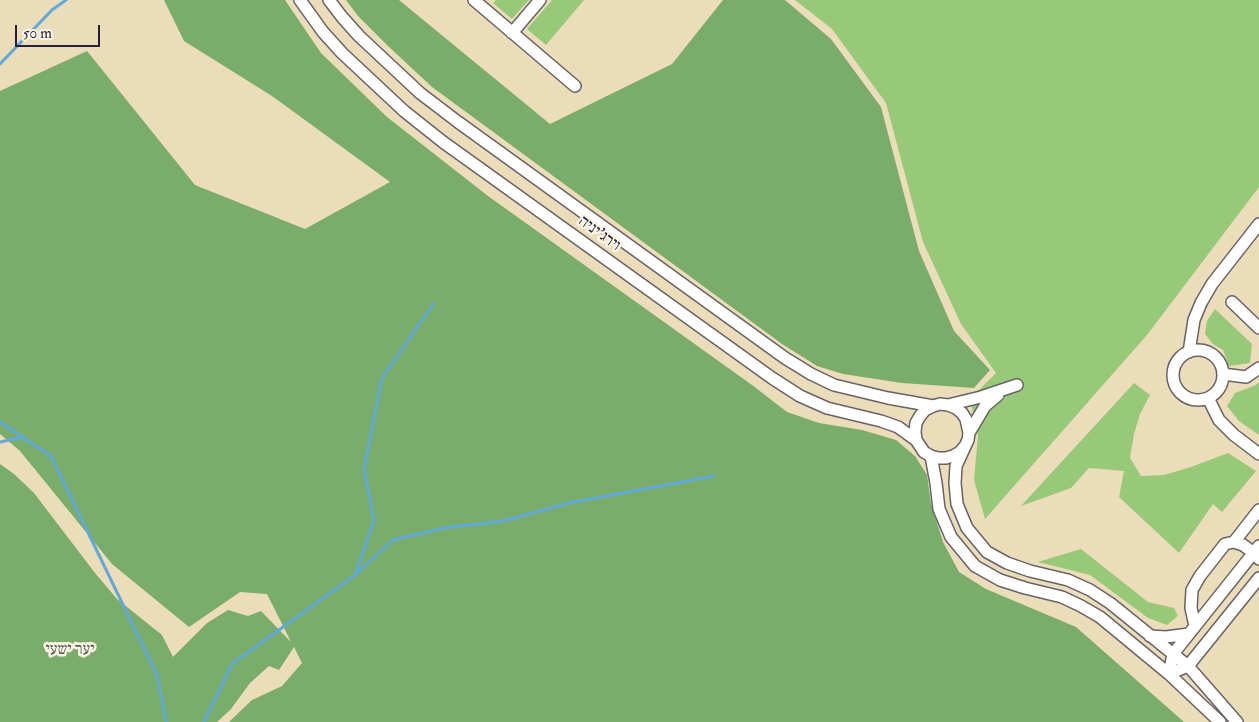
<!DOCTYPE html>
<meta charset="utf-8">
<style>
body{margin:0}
#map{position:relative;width:1259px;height:722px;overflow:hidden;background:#ebddba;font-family:"IM FELL Double Pica",serif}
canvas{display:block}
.scale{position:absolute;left:15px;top:25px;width:85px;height:22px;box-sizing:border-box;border:2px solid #22223b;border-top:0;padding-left:6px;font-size:15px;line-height:18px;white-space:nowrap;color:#22223b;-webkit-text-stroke:4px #fcf5e5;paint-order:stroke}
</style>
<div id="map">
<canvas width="1259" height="722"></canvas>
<div class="scale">50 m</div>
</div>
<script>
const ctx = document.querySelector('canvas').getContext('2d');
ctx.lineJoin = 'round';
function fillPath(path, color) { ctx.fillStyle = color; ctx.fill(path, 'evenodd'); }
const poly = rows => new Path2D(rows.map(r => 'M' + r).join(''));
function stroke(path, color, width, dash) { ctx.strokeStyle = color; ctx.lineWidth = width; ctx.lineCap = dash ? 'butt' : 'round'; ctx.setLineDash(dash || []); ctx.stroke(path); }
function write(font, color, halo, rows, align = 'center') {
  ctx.font = font + ' "IM FELL Double Pica","Frank Ruhl Libre",serif'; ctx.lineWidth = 5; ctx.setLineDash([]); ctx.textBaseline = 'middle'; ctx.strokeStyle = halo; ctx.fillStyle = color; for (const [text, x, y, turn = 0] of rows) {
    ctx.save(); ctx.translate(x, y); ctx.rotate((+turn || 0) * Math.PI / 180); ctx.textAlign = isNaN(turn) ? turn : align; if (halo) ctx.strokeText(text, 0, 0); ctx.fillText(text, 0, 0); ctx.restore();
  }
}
const green = poly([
 [496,0,529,0,512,19,493,3],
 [552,0,584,0,546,45,527,29],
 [795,0,1259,0,1259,187,1147,335,985,519,974,480,978,436,970,399,996,373,961,324,923,242,886,103,832,29],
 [1215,309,1252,344,1250,363,1229,366,1223,350,1213,344,1205,334,1207,321],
 [1259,382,1259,435,1239,421,1227,406,1235,393,1256,385],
 [1134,383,1150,395,1140,414,1134,434,1130,458,1141,476,1164,475,1191,467,1228,453,1256,471,1222,512,1213,504,1179,553,1119,497,1124,471,1089,468,1071,488,1021,506],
 [1081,549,1148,602,1174,608,1178,616,1167,625,1148,618,1090,575,1038,562]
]);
const forest = poly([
 [164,0,285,0,321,53,387,117,488,196,752,385,787,412,819,423,862,430,896,440,915,456,927,475,931,504,943,542,959,572,986,589,1076,627,1184,722,229,722,252,700,282,686,302,663,294,647,279,670,269,666,250,683,231,709,217,722,0,722,0,464,14,474,34,493,95,573,117,599,162,635,173,657,207,623,228,610,248,616,261,611,291,642,267,594,240,592,189,627,112,564,20,451,0,434,0,91,87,51,195,185,305,229,390,182,272,96,184,41],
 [346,0,399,0,550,124,672,64,723,0,785,0,831,39,881,107,919,251,954,331,990,370,974,388,902,383,843,374,817,366,782,344,432,87,387,45,358,16]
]);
const stream = poly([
 [0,64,52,10,66,0],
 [0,422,51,456,157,675,166,722],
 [0,442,23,437],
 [356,573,374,520,364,469,382,378,434,303],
 [204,722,232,664,355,575,393,540,444,528,503,521,569,503,714,476]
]);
const minor = poly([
 [300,0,323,32,342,53,404,111,443,142,772,378,800,396,827,408,881,421,898,427,916,440],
 [329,0,342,17,359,36,420,93,458,122,785,358,811,374,834,385,888,398,933,406],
 [474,0,575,86],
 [512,33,540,0],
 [1232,302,1259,328],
 '1173 375a25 25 0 1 1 50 0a25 25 0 1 1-50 0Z',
 [1189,352,1194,320,1201,303,1212,284,1259,224],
 [1223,374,1246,377,1259,368],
 [1208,398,1219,420,1234,435,1259,454],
 [948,405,981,397,1017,385],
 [969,433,985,406,998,395],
 [965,446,960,452,953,456,946,458,938,458,931,456,924,452,916,440,915,432,916,423,920,416,925,410,933,406,940,404,948,405,956,408,962,413,966,419,969,433,968,440,956,466,955,483,957,504,967,528,987,552,1007,563,1030,571,1068,580,1090,590,1110,603,1188,666,1237,722],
 [931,456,936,483,939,509,951,537,975,566,1000,580,1025,588,1062,597,1081,606,1100,617,1169,674,1220,722],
 [1234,542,1259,510],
 [1195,626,1191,608,1192,590,1200,576,1225,544,1234,542,1243,545,1254,553,1259,559],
 [1150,636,1166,637,1189,634],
 [1169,674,1173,654,1259,546],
 [1169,674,1188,666,1259,578]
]);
const streetNames = [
 ["וירג'יניה",599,234,36]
];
const parkNames = [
 ["יער ישעי",70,651]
];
fillPath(green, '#97c979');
fillPath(forest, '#79ad69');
stroke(stream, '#61a9d8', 3);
stroke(minor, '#686367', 14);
stroke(minor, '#fff', 11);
write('16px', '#22223b', '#fcf5e5', streetNames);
write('16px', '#4b5c51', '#fcf5e5', parkNames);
</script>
